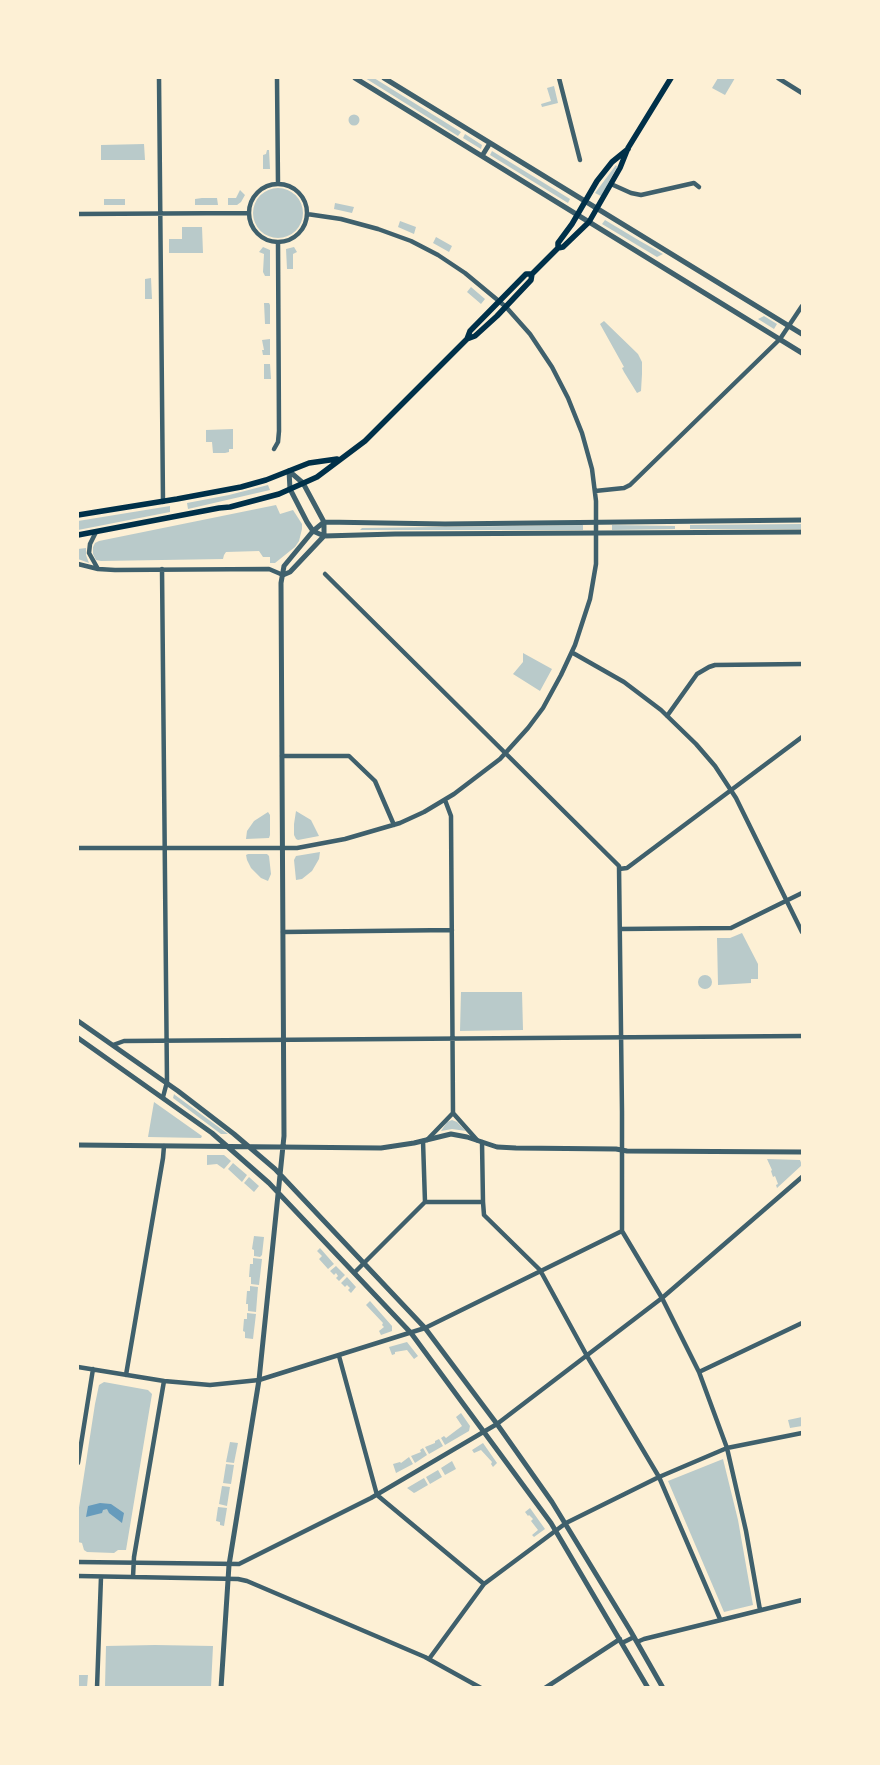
<!DOCTYPE html>
<style>
body{margin:0}
#map{position:relative;width:880px;height:1765px;overflow:hidden;background:#fdf0d5;font-family:Montserrat,sans-serif}
canvas{display:block}
.frame{position:absolute;inset:0;border:79px solid #fdf0d5;pointer-events:none}
</style>
<div id="map">
<canvas width="880" height="1765"></canvas>
<div class="frame"></div>
</div>
<script>
const ctx = document.querySelector('canvas').getContext('2d');
ctx.lineJoin = 'round';
function fillPath(path, color) { ctx.fillStyle = color; ctx.fill(path, 'evenodd'); }
const poly = rows => new Path2D(rows.map(r => 'M' + r).join(''));
function stroke(path, color, width, dash) { ctx.strokeStyle = color; ctx.lineWidth = width; ctx.lineCap = dash ? 'butt' : 'round'; ctx.setLineDash(dash || []); ctx.stroke(path); }
const green = poly([
 [365,78,374,78,461,132,458,136],
 [718,78,735,78,725,95,712,88],
 [554,86,558,103,542,107,541,104,551,101,547,88],
 '348.5 120a5.5 5.5 0 1 1 11 0a5.5 5.5 0 1 1-11 0Z',
 [465,134,482,145,481,149,463,138],
 [144,144,145,160,101,160,101,145],
 [267,150,269,150,270,169,263,169,263,155,266,154],
 [492,151,570,199,568,203,490,155],
 [616,165,617,167,601,196,595,193],
 '253 213a25 25 0 1 1 50 0a25 25 0 1 1-50 0Z',
 [240,190,245,195,241,202,237,205,228,205,228,198,236,198],
 [202,198,217,198,218,205,195,205,195,199],
 [104,199,125,199,125,205,104,205],
 [335,203,354,207,352,213,334,209],
 [605,220,640,241,663,254,657,257,602,224],
 [400,221,416,227,414,234,398,227],
 [182,227,202,227,203,253,169,253,169,239,182,239],
 [436,237,452,246,449,252,433,243],
 [263,247,270,250,270,276,265,276,263,272,264,254,259,252],
 [294,247,297,252,293,254,293,269,287,269,286,249],
 [151,278,152,299,145,299,145,279],
 [471,287,485,299,481,304,467,292],
 [264,303,269,303,270,305,270,324,264,324,265,324],
 [764,316,777,324,774,329,758,319],
 [604,321,638,354,642,362,642,374,641,391,637,393,624,372,622,368,624,367,600,324],
 [270,339,270,355,263,355,262,350,264,350,262,340],
 [264,364,270,364,271,379,264,379],
 [233,429,233,449,229,449,229,452,225,453,213,453,212,442,206,442,206,430],
 [268,485,270,490,188,509,187,503,229,495],
 [276,505,280,514,293,510,302,524,302,529,299,541,295,547,275,563,270,563,270,557,263,557,259,551,226,552,224,555,223,559,101,561,96,560,93,554,93,547,95,543,99,541],
 [170,506,170,512,78,530,78,521],
 [802,524,802,529,690,529,690,525],
 [583,525,583,530,360,530,362,528],
 [612,525,675,526,675,529,612,530],
 [86,548,86,555,89,563,78,559,78,549],
 [523,653,552,669,540,691,513,674,523,662],
 [296,811,311,820,319,836,298,840,296,839,294,835,294,824],
 [268,812,270,815,270,835,269,838,246,839,247,831,254,821],
 [320,852,319,859,312,871,302,879,296,880,294,860,296,856],
 [248,854,267,854,269,856,271,874,268,881,261,878,251,868,247,860,246,855],
 [742,933,758,964,758,979,751,979,751,983,718,985,717,938,730,938],
 '698 982a7 7 0 1 1 14 0a7 7 0 1 1-14 0Z',
 [461,992,522,992,523,1030,460,1031],
 [174,1094,175,1095,228,1134,221,1134,173,1098],
 [154,1102,202,1136,201,1138,148,1137],
 [452,1120,457,1122,466,1131,452,1129,441,1131,447,1122],
 [207,1155,224,1155,231,1161,224,1169,217,1164,207,1165],
 [767,1159,800,1160,802,1165,777,1188,776,1185,778,1184,775,1176,773,1177,771,1171,772,1170],
 [233,1163,247,1175,242,1182,228,1169],
 [249,1177,259,1186,254,1192,244,1183],
 [254,1236,264,1237,262,1255,260,1257,254,1256,254,1250,252,1249],
 [320,1248,334,1264,328,1269,319,1259,322,1256,317,1251],
 [253,1258,262,1259,259,1285,251,1284,251,1277,249,1277,250,1264,253,1264],
 [336,1266,345,1275,339,1281,336,1278,338,1276,336,1273,334,1275,330,1271],
 [347,1277,356,1287,351,1293,348,1290,350,1288,347,1285,345,1287,341,1283],
 [250,1286,258,1287,256,1312,248,1311,248,1304,246,1304,247,1291,250,1291],
 [370,1301,392,1326,392,1331,381,1335,379,1331,384,1327,382,1325,383,1323,366,1305],
 [247,1313,256,1314,253,1339,245,1338,245,1332,243,1331,244,1319,247,1319],
 [407,1342,418,1356,414,1359,407,1350,395,1352,395,1354,392,1355,389,1347],
 [104,1382,148,1390,152,1394,126,1550,118,1550,114,1553,87,1552,84,1550,82,1543,78,1542,78,1514,95,1404,99,1385],
 [461,1413,470,1426,469,1431,445,1445,441,1438,444,1436,446,1438,462,1426,456,1417],
 [802,1417,802,1426,790,1428,788,1420],
 [439,1439,443,1446,429,1454,425,1447,435,1443,435,1441],
 [230,1442,238,1443,234,1463,226,1462],
 [483,1443,497,1463,493,1467,491,1464,492,1462,481,1450,474,1453,472,1450],
 [423,1448,427,1455,415,1463,411,1456,421,1452,420,1450],
 [409,1457,413,1464,396,1473,393,1464,400,1462,401,1463],
 [723,1459,738,1520,753,1605,724,1612,668,1481],
 [452,1461,456,1469,445,1475,441,1468],
 [226,1464,234,1465,231,1484,223,1483],
 [438,1470,442,1477,430,1484,426,1477],
 [424,1478,428,1485,416,1492,414,1493,407,1488],
 [222,1486,230,1487,227,1506,219,1504],
 [218,1507,227,1508,224,1526,220,1525,220,1522,216,1521],
 [530,1508,545,1529,534,1537,532,1535,538,1530,531,1521,533,1519,529,1515,528,1516,525,1512],
 [155,1645,213,1646,211,1687,105,1687,106,1646],
 [78,1675,88,1675,87,1687,78,1687]
]);
const water = poly([
 [100,1503,111,1504,124,1513,122,1523,109,1513,107,1509,103,1510,102,1513,86,1517,88,1506]
]);
const minor = poly([
 [159,78,163,502],
 [277,78,278,184],
 [559,78,580,160],
 [778,78,802,93],
 [611,184,631,193,641,195,694,183,699,187],
 '249 213a29 29 0 1 1 58 0a29 29 0 1 1-58 0Z',
 [78,214,249,213],
 [274,449,278,442,279,431,278,242],
 [595,491,624,488,630,485,780,339,802,306],
 [96,532,90,544,89,553,98,569],
 [78,564,98,569,115,570,269,569,283,575],
 [162,569,167,1082,163,1097],
 [325,574,619,866,622,1112,622,1231,662,1298,699,1372,727,1448,746,1531,760,1610],
 [573,653,624,682,661,710,696,744,715,766,736,798,802,932],
 [667,716,697,674,709,667,715,665,802,664],
 [282,756,349,756,375,781,394,825],
 [445,800,451,816,453,1113,477,1140],
 [78,848,297,848,345,839,400,823,424,812,454,794,500,759,528,728,543,708,561,675,575,645,590,599,596,564,596,501,592,469,582,433,568,398,552,367,530,334,506,307,465,273,438,255,411,241,378,229,341,219,307,214],
 [619,869,627,868,802,737],
 [620,929,731,928,802,893],
 [283,932,452,930],
 [113,1045,124,1041,802,1036],
 [427,1140,453,1113],
 [423,1141,425,1202,483,1202,482,1142],
 [483,1202,484,1215,540,1270,587,1356,659,1477,720,1619],
 [355,1272,425,1202],
 [339,1356,377,1495,484,1584],
 [78,1367,164,1381,210,1385,259,1380,425,1328,622,1231],
 [699,1372,802,1323],
 [126,1375,163,1158,164,1146],
 [78,1463,93,1369],
 [78,1562,239,1564,371,1498,497,1424,662,1298,802,1177],
 [78,1576,238,1579,247,1581,425,1657,481,1688],
 [133,1577,134,1557,164,1381],
 [637,1642,644,1639,802,1600],
 [622,1643,634,1637],
 [429,1659,484,1584,566,1523,659,1477,727,1448,802,1433],
 [97,1688,101,1577],
 [545,1688,620,1639]
]);
const tertiary = poly([
 [355,78,802,353],
 [384,78,802,334],
 [482,156,490,143],
 [289,471,290,489,307,522,313,531,324,536,395,534,802,532],
 [324,522,445,524,802,520],
 [283,575,290,572,324,536,324,522,303,483,289,471],
 [78,1021,178,1091,234,1134,275,1169,425,1328,497,1424,552,1502,630,1630,663,1688],
 [78,1038,212,1133,269,1183,411,1333,551,1523,648,1688],
 [78,1145,381,1148,414,1143,451,1134,467,1137,497,1147,516,1148,616,1149,627,1151,802,1152],
 [221,1688,229,1565,259,1380,284,1136,281,583,284,566,313,531,324,522]
]);
const secondary = poly([
 [558,248,558,243,572,224,597,181,612,162,628,149],
 [467,339,475,336,497,316,531,280,532,274,558,248,563,247,589,222,620,168,628,148,671,78],
 [78,515,177,499,241,487,266,480,309,463,337,459],
 [78,535,219,508,230,507,279,494,317,477,365,441,467,339,470,331,526,274,532,274]
]);
fillPath(green, '#b9caca');
fillPath(water, '#669bbc');
stroke(minor, '#3f606c', 4.5);
stroke(tertiary, '#3f606c', 5);
stroke(secondary, '#003049', 5.5);
</script>
